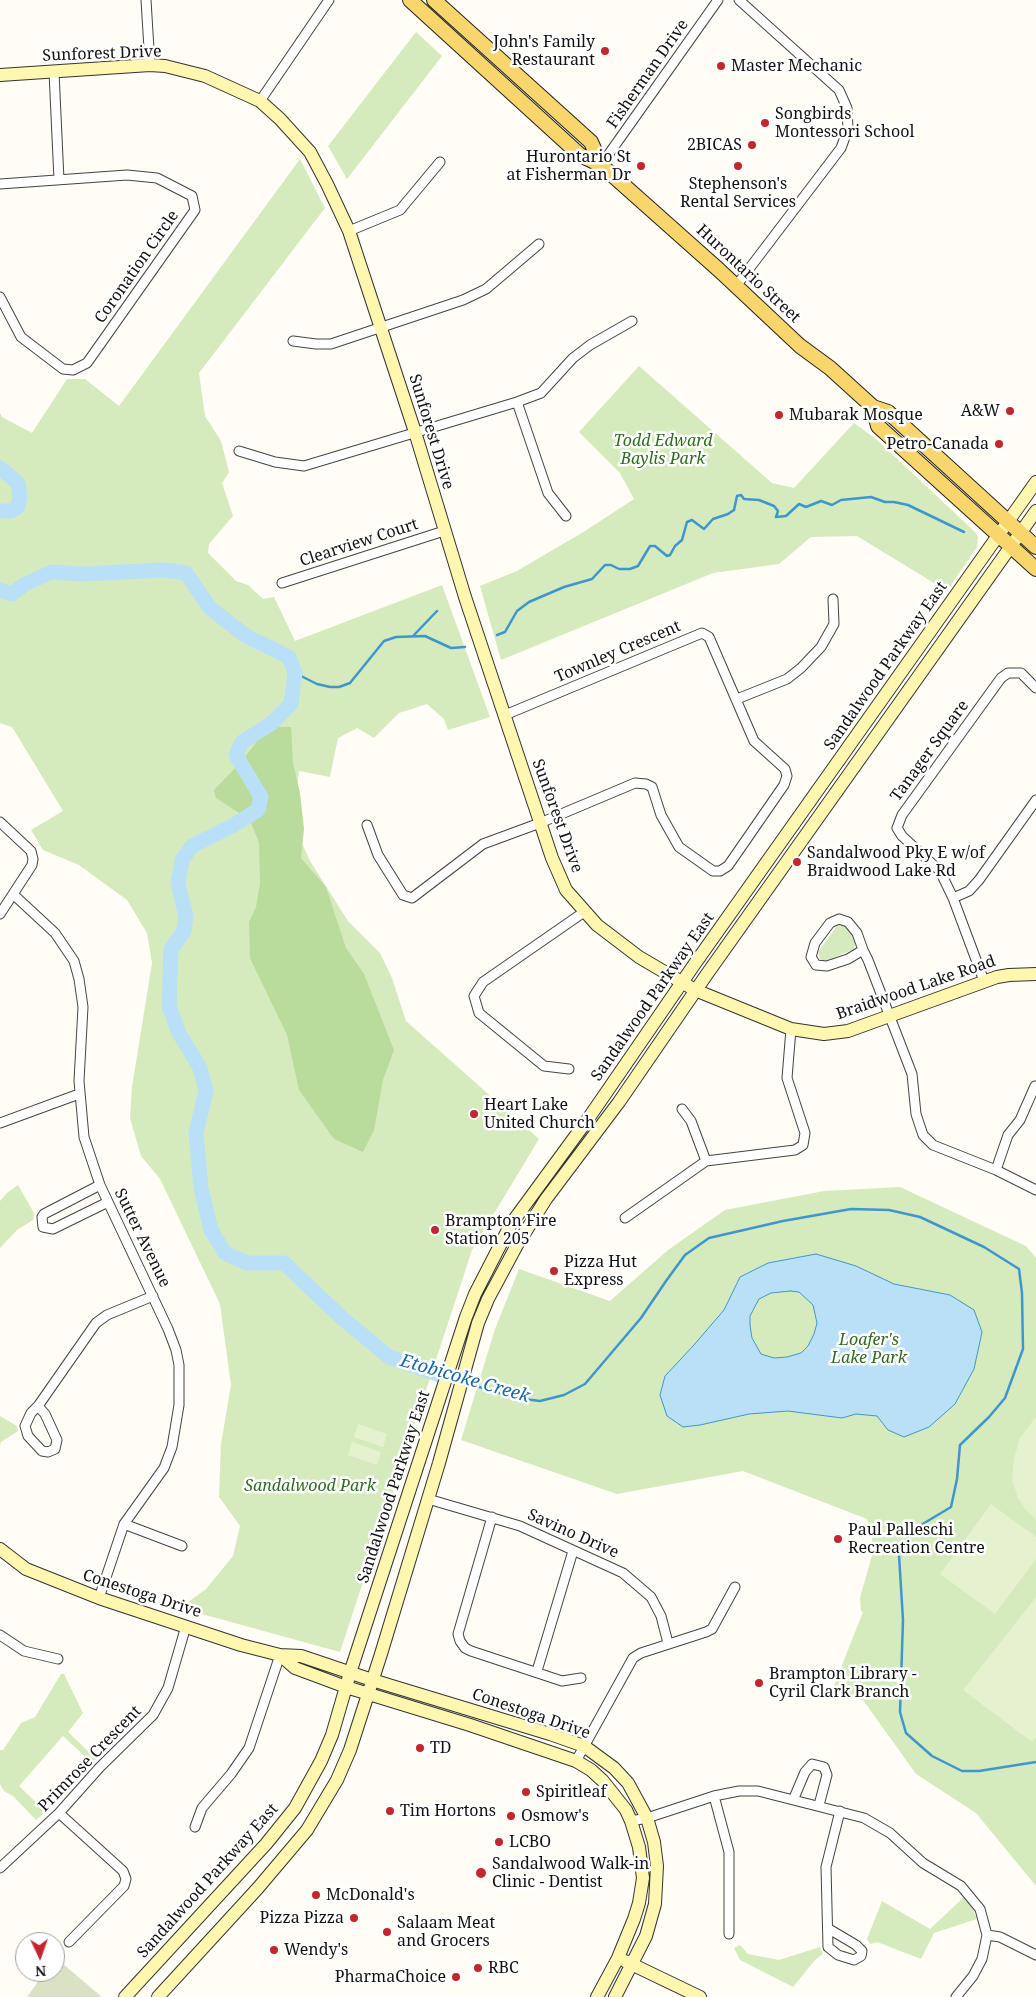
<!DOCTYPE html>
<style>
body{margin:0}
#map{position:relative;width:1036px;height:1997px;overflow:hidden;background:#fffdf5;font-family:"Noto Serif",serif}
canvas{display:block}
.north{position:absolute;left:15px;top:1932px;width:50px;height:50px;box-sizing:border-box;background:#fff;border:1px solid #a0a0a0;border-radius:50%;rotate:177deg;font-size:14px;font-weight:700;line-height:20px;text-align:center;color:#111}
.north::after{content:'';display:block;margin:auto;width:18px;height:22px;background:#c4262e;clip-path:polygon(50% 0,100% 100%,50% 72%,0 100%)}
</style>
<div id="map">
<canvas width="1036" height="1997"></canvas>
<div class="north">N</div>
</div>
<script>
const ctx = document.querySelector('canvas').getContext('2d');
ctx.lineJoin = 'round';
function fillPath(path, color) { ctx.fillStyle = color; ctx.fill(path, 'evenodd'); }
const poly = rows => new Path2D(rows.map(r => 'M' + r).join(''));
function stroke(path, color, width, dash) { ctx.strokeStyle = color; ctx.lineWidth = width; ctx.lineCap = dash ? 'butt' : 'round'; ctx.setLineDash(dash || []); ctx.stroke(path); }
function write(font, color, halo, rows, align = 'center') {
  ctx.font = font + ' "Noto Serif",serif'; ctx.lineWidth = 5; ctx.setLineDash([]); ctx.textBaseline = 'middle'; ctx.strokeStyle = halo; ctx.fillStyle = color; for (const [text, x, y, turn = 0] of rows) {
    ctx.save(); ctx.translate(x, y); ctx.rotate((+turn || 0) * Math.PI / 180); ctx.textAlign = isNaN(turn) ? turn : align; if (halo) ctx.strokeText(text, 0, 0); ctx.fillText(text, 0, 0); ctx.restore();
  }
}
const green = poly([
 [416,32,442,56,347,179,328,146],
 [300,159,325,208,199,373,205,416,221,441,229,472,222,483,233,516,209,544,208,553,236,581,248,585,263,599,274,597,295,641,442,585,490,717,448,730,444,719,427,704,399,713,374,738,357,728,338,738,330,777,299,771,293,824,310,861,348,921,380,953,392,978,406,1021,539,1139,472,1250,340,1652,180,1608,206,1589,233,1556,240,1526,219,1497,221,1444,231,1385,220,1304,160,1179,141,1156,130,1118,132,1087,152,963,147,933,127,900,79,865,43,850,31,830,63,811,12,727,0,723,0,413,2,417,32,433,67,379,85,379,119,406],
 [639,366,772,483,794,488,854,423,876,439,975,532,978,537,977,547,947,591,857,536,811,537,779,564,713,573,501,660,480,586,517,571,585,531,634,499,620,473,579,432],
 [840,925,845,926,854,936,856,941,854,949,826,961,820,960,818,952,836,927],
 [18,1185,34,1213,33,1220,17,1230,0,1248,0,1201,7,1193],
 [900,1187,1026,1246,1036,1258,1036,1886,976,1813,916,1774,863,1700,831,1693,863,1612,861,1611,860,1598,874,1548,867,1519,743,1471,617,1494,461,1440,495,1329,519,1269,610,1301,668,1250,725,1210,824,1191],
 [0,1416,17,1426,18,1431,1,1442,0,1446],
 [61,1674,64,1674,83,1713,68,1732,96,1759,92,1763,63,1736,19,1786,46,1812,36,1820,13,1796,4,1791,0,1784,0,1750,3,1750,21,1723,35,1717],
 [964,1897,971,1905,977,1919,934,1933,921,1959,877,1942,870,1944,867,1939,882,1901,930,1929],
 [740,1945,748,1954,779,1960,820,1947,823,1954,815,1960,793,1987,740,1960,734,1948]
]);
const forest = poly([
 [268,727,291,727,293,763,300,793,304,829,301,858,326,887,346,948,364,974,394,1050,383,1080,374,1130,363,1152,334,1139,299,1090,287,1035,250,958,249,922,256,907,260,883,259,843,250,820,216,798,214,790,241,762]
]);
const cemetery = poly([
 [56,1958,102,1997,27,1997,45,1972,55,1972]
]);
const pitch = poly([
 [1035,1418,1036,1419,1036,1519,1026,1510,1018,1498,1012,1480,1014,1458,1020,1438],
 [358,1424,387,1434,383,1447,354,1437],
 [352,1442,381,1452,377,1465,348,1455],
 [991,1504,1036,1537,1036,1559,995,1614,940,1574],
 [1036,1597,1036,1737,1032,1742,963,1690]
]);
const water = poly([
 [816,1254,856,1266,894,1284,950,1295,974,1310,982,1332,974,1369,955,1404,929,1427,904,1437,888,1430,877,1416,856,1414,842,1418,788,1411,749,1414,700,1425,683,1427,667,1416,660,1395,665,1376,693,1346,724,1310,740,1277,768,1263,816,1254],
 [790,1291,799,1292,813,1305,817,1323,814,1334,808,1346,801,1353,787,1357,774,1358,761,1354,752,1338,750,1325,750,1316,759,1299,771,1293,790,1291]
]);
const stream = poly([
 [414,635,437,611],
 [497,635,505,632,517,611,529,602,564,587,592,579,605,565,611,565,619,569,630,569,638,566,650,546,655,546,667,556,670,555,675,546,682,540,687,522,692,520,704,529,713,519,728,514,734,510,737,496,741,495,744,499,759,500,774,506,778,511,776,517,786,516,799,504,806,507,821,501,832,505,841,500,871,497,885,502,894,502,908,505,964,532],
 [295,673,317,684,330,687,339,687,350,683,384,641,396,637,425,636,451,648,465,647],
 [466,1383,516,1398,540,1401,564,1395,585,1384,641,1318,666,1281,685,1255,709,1238,783,1221,851,1209,889,1210,920,1217,984,1247,1019,1269,1022,1293,1023,1349,1005,1398,989,1417,960,1445,957,1479,951,1507,911,1531,899,1555,903,1620,900,1712,906,1733,932,1756,962,1771,979,1771,1036,1762]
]);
const river = poly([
 [0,468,18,483,20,497,18,507,11,511,0,511],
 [0,590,12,594,25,584,52,572,82,574,165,570,186,573,210,608,246,636,289,657,295,673,291,704,272,723,242,742,236,755,261,797,258,810,234,825,192,846,182,860,178,884,186,916,184,931,171,949,169,1006,179,1033,200,1068,206,1091,196,1133,201,1188,211,1230,225,1253,247,1263,284,1263,342,1318,389,1357,440,1375]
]);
const street = poly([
 [146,0,150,65],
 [54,72,59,180],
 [260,101,329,0],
 [601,165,718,0],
 [0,184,127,175,157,178,192,196,195,210,87,363,73,370,63,369,21,337,0,297],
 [349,231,400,210,440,162],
 [736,286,841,148,848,129,847,108,839,90,739,0],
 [293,341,316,344,331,344,463,300,486,289,539,244],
 [517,402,548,493,566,516],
 [239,451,275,462,304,466,517,402,541,393,573,358,590,345,632,321],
 [282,583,444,531],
 [737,699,787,679,801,668,821,647,834,624,833,599],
 [0,822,31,851,33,859,32,865,0,914],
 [367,825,378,855,403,895,412,898,483,844,540,823,635,783,646,784,652,787,661,815,679,847,713,871,720,871,728,866,784,785,787,776,785,769,754,741,709,637,702,633,505,715],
 [14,895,55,933,74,961,79,979,83,1007,79,1081,84,1137,100,1185,168,1329,176,1350,179,1365,179,1405,172,1447,164,1468,124,1524,99,1598],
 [953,898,969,891,979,880,1036,800],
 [839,919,848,922,857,933,863,950,848,959,827,966,816,965,811,957,815,943,830,923,839,919],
 [863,950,868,960,912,1074,916,1114,923,1135,933,1145,996,1170,1036,1190],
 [984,981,953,898,940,871,902,836,897,828,902,815,1001,678,1008,673,1021,673,1036,688],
 [569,1069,544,1066,479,1013,474,996,483,982,584,912],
 [682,1109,691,1121,706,1161],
 [0,1123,79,1094],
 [996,1170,1008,1135,1020,1120,1035,1086],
 [100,1185,44,1214,42,1217,43,1227,53,1229,108,1202],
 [625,1218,706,1161,795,1150,803,1145,805,1133,787,1078,791,1029],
 [38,1406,45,1414,57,1440,55,1449,48,1452,42,1451,28,1436,25,1426,31,1413,38,1406,96,1323,107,1315,153,1296],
 [428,1499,520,1526,623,1573,651,1597,661,1616,668,1643],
 [492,1517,458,1634,460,1641,465,1648,471,1651,562,1681,581,1678],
 [124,1524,182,1546],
 [0,1635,24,1651,58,1659],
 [537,1671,573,1551],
 [576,1761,633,1658,641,1653,706,1632,712,1629,735,1587],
 [714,1796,729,1852,729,1934],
 [794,1798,805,1772,812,1764,824,1767,827,1775,819,1805],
 [59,1813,123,1871,126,1879,124,1886,69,1942],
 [631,1821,647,1818,714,1796,739,1791,758,1791,864,1818,890,1833,923,1863,961,1886,980,1909,987,1935,982,1959,973,1976,956,1997],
 [195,1827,202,1808,231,1774,249,1748,280,1655],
 [0,1868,59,1813,100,1767,153,1715,168,1688,186,1626],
 [829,1929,856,1945,862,1951,861,1956,854,1960,838,1955,828,1947,826,1867,840,1811],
 [987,1935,1000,1937,1036,1955]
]);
const secondary = poly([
 [0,75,150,65,165,66,205,76,260,101,280,119,310,152,327,184,349,231,415,432,465,597,552,858,566,890,597,925,639,957,695,990,791,1029,824,1034,848,1031,997,977,1009,975,1036,974],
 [0,1549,26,1569,99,1598,241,1645,280,1655,301,1656,372,1680,550,1734,584,1746,614,1768,628,1783,647,1818,654,1842,657,1866,655,1904,646,1936,615,1997],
 [280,1655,295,1668,346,1687,470,1725,576,1761,591,1770,603,1781,626,1810,631,1821,639,1847,643,1878,639,1903,634,1919,618,1958,597,1997],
 [625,1961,700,1997],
 [125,1997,266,1844,295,1808,321,1761,332,1735,350,1673,466,1317,475,1294,511,1224,588,1119,696,962,1036,482],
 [158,1997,258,1888,307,1830,337,1780,350,1750,381,1654,439,1463,478,1323,488,1299,517,1245,546,1199,619,1102,707,974,1036,511]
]);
const primary = poly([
 [410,0,580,155,601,165,719,270,800,346,830,368,873,407,888,412,1036,547],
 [434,0,591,142,601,165],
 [873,407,878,426,1036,569]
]);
const markers = [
 [605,51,5,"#c4262e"],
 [721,66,5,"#c4262e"],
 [765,123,5,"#c4262e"],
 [752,145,5,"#c4262e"],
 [641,166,5,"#c4262e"],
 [738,166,5,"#c4262e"],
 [1010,411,5,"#c4262e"],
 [779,415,5,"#c4262e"],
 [999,444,5,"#c4262e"],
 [797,862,5,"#c4262e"],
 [474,1114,5,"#c4262e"],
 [435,1230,5,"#c4262e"],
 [554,1271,5,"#c4262e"],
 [838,1539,5,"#c4262e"],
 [759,1683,5,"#c4262e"],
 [420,1748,5,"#c4262e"],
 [526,1792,5,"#c4262e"],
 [390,1811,5,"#c4262e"],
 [511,1816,5,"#c4262e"],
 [499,1842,5,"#c4262e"],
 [481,1873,6,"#c4262e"],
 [316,1895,5,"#c4262e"],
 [354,1918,5,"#c4262e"],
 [387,1932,5,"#c4262e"],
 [274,1950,5,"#c4262e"],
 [478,1968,5,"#c4262e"],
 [456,1977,5,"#c4262e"]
];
const poiNames = [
 ["John's Family",595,42,"right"],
 ["Restaurant",595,60,"right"],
 ["Master Mechanic",731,66],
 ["Songbirds",775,114],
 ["Montessori School",775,132],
 ["2BICAS",742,145,"right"],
 ["Hurontario St",631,157,"right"],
 ["at Fisherman Dr",631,175,"right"],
 ["Stephenson's",738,184,"center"],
 ["Rental Services",738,202,"center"],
 ["A&W",1000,411,"right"],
 ["Mubarak Mosque",789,415],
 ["Petro-Canada",989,444,"right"],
 ["Sandalwood Pky E w/of",807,853],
 ["Braidwood Lake Rd",807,871],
 ["Heart Lake",484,1105],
 ["United Church",484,1123],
 ["Brampton Fire",445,1221],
 ["Station 205",445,1239],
 ["Pizza Hut",564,1262],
 ["Express",564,1280],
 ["Paul Palleschi",848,1530],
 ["Recreation Centre",848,1548],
 ["Brampton Library -",769,1674],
 ["Cyril Clark Branch",769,1692],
 ["TD",430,1748],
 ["Spiritleaf",536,1792],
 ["Tim Hortons",400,1811],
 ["Osmow's",521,1816],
 ["LCBO",509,1842],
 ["Sandalwood Walk-in",492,1864],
 ["Clinic - Dentist",492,1882],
 ["McDonald's",326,1895],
 ["Pizza Pizza",344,1918,"right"],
 ["Salaam Meat",397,1923],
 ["and Grocers",397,1941],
 ["Wendy's",284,1950],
 ["RBC",488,1968],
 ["PharmaChoice",446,1977,"right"]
];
const streetNames = [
 ["Sunforest Drive",102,54,-2],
 ["Fisherman Drive",648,74,-55],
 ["Coronation Circle",137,267,-55],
 ["Hurontario Street",748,274,43],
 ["Sunforest Drive",431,432,73],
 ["Clearview Court",359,543,-18],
 ["Townley Crescent",618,652,-23],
 ["Sandalwood Parkway East",886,666,-55],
 ["Tanager Square",930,751,-54],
 ["Sunforest Drive",557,816,70],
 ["Braidwood Lake Road",916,988,-19],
 ["Sandalwood Parkway East",653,997,-55],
 ["Sutter Avenue",142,1238,64],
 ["Sandalwood Parkway East",394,1487,-72],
 ["Savino Drive",573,1534,24],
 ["Conestoga Drive",142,1594,18],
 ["Conestoga Drive",531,1714,19],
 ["Primrose Crescent",90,1759,-46],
 ["Sandalwood Parkway East",208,1881,-48]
];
const parkNames = [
 ["Todd Edward",663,441],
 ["Baylis Park",663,459],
 ["Loafer's",869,1340],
 ["Lake Park",869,1358],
 ["Sandalwood Park",310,1486]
];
const waterNames = [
 ["Etobicoke Creek",465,1379,16]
];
fillPath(green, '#d5ebbd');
fillPath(forest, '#b9dc9c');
fillPath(cemetery, '#d9e3c4');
fillPath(pitch, '#e6f2cf');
fillPath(water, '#b9e0f7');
stroke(water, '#3f96cf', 1);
stroke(stream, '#3f96cf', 2.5);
stroke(river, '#b9e0f7', 15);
stroke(street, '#444', 11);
stroke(secondary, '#333', 14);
stroke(primary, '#222', 16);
stroke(street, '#fff', 9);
stroke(secondary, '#fff6b0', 12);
stroke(primary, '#f9d66b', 14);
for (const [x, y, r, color] of markers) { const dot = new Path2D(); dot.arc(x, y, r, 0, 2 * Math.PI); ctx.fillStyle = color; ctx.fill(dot); stroke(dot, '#fff', 2); }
write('16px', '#111', '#fff', poiNames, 'left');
write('16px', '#111', '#fff', streetNames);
write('italic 16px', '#2f6b1f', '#fff', parkNames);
write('italic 18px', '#1768a6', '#fff', waterNames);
</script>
